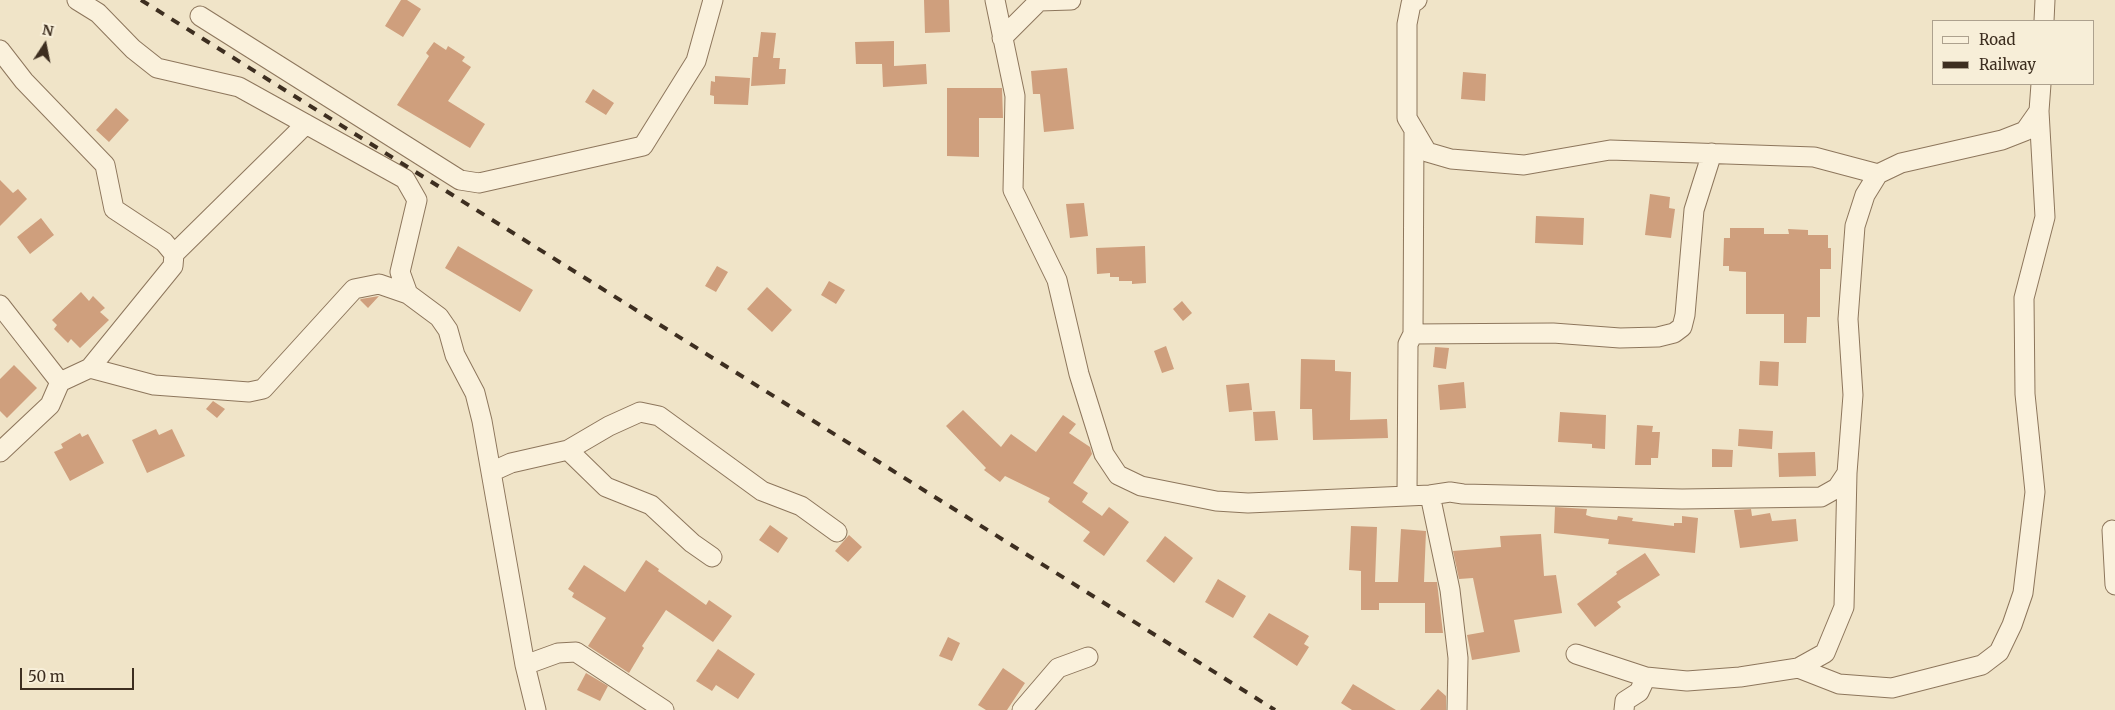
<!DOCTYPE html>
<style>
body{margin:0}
#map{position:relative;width:2115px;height:710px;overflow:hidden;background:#f0e4c8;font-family:Merriweather,serif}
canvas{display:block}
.legend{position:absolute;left:1932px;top:20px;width:162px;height:65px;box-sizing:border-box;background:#f7eed8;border:1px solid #ada18e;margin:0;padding:6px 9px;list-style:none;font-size:15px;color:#3d2e20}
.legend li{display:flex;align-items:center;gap:10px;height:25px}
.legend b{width:25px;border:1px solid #ada18e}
.north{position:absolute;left:20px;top:20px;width:50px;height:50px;-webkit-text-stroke:4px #f7eed8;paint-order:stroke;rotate:11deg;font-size:14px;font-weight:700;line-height:20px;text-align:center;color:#3d2e20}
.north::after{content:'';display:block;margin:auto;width:18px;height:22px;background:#3d2e20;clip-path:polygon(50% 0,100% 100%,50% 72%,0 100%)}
.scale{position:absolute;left:20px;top:668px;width:114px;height:22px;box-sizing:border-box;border:2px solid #3d2e20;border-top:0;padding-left:6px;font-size:15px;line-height:18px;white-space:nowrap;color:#3d2e20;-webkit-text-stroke:4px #f7eed8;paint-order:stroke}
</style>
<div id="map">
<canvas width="2115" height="710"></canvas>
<ul class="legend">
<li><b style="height:6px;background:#faf1dc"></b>Road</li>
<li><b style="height:6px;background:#3d2e20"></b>Railway</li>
</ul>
<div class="north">N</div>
<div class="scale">50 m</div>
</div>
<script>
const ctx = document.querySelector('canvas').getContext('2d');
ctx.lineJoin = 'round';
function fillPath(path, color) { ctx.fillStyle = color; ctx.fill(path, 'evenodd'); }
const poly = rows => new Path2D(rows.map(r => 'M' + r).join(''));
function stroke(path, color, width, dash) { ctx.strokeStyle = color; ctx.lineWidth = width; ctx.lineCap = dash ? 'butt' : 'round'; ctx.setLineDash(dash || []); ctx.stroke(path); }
const building = poly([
 [401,0,407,0,421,9,403,37,385,26],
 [924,0,949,0,950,32,925,33],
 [761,32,776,33,773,58,780,58,779,69,786,69,785,84,751,86,753,57,758,57],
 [894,41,894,66,926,64,927,84,883,87,882,64,856,64,855,42],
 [434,42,446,50,448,46,465,57,462,61,471,67,448,101,485,124,470,148,397,105,429,56,426,53],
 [1067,68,1074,129,1044,132,1040,94,1033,94,1031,71],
 [1463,72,1486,74,1485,101,1461,99],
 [715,76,750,78,748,105,714,104,714,96,710,95,711,81,715,82],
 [947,88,1002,88,1003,118,979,118,979,157,947,156],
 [593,89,614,103,606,115,585,102],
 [116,108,129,120,109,142,96,130],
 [0,180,13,193,18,189,27,199,0,226],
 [1650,194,1670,197,1669,208,1675,209,1671,238,1645,235],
 [1084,203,1088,236,1070,238,1066,204],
 [1536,216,1584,218,1583,245,1535,243],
 [41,218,54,235,30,254,17,237],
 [1730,228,1764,228,1764,234,1789,234,1788,229,1808,230,1808,235,1828,235,1828,248,1831,248,1831,269,1820,269,1820,317,1807,317,1806,343,1784,343,1784,314,1746,314,1746,272,1729,271,1729,266,1723,266,1724,238,1730,238],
 [458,246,533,290,520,312,445,268],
 [1145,246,1146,283,1132,284,1132,281,1119,281,1119,277,1110,277,1110,273,1097,274,1096,248],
 [717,266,728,272,716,292,705,286],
 [829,281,845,290,836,304,821,295],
 [767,287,792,310,772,332,747,309],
 [81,292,89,301,93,296,105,308,100,312,109,320,80,348,71,339,68,343,54,329,57,325,52,320],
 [379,296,368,308,360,300,361,299],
 [1182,301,1192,313,1183,321,1173,309],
 [1166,346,1174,369,1162,373,1154,351],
 [1435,347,1449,348,1446,369,1433,367],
 [1301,359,1335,360,1335,371,1351,372,1350,420,1387,419,1388,438,1313,440,1312,409,1300,409],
 [1760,361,1779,362,1778,386,1759,385],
 [14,365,37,388,7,418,0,411,0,379],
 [1464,382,1466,408,1440,410,1438,385],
 [1249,383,1252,410,1229,412,1226,385],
 [213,401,225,409,217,418,206,409],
 [963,410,1001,447,1011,434,1036,452,1063,415,1076,424,1069,433,1090,447,1092,454,1073,483,1088,493,1082,502,1102,516,1109,507,1129,522,1104,556,1083,541,1090,532,1048,502,1050,498,1005,476,1000,482,984,470,986,468,946,426],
 [1275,411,1278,440,1255,441,1253,412],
 [1560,412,1606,415,1605,449,1592,448,1592,444,1558,442],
 [1637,425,1653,426,1652,432,1660,432,1658,458,1651,458,1651,465,1635,465],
 [156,429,159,435,172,429,185,456,147,473,132,440],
 [1739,429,1773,431,1772,449,1738,446],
 [80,433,82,437,88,434,104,463,70,481,54,452,63,448,61,444],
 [1712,449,1733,450,1732,467,1712,467],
 [1815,452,1816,476,1779,477,1778,453],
 [1555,507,1587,509,1586,515,1592,517,1617,520,1618,516,1633,518,1632,521,1674,526,1674,523,1682,523,1682,516,1698,518,1695,553,1608,544,1609,539,1554,533],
 [1751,509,1752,516,1770,513,1772,521,1796,519,1798,541,1740,548,1734,510],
 [770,525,788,538,778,553,759,540],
 [1351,526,1377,527,1375,582,1398,582,1401,529,1426,531,1424,582,1437,582,1443,633,1425,633,1425,603,1379,603,1379,610,1361,610,1361,571,1349,570],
 [1541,534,1544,576,1556,575,1562,613,1514,620,1520,652,1472,660,1467,635,1484,632,1473,578,1459,579,1453,551,1501,547,1500,536],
 [849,535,862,547,848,562,835,551],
 [1165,536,1193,558,1174,583,1146,561],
 [1645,553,1660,575,1617,602,1621,607,1595,627,1577,604,1617,574,1616,572],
 [646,560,659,569,658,571,706,605,709,600,732,616,713,642,666,610,642,646,644,648,629,673,588,646,606,618,572,597,574,593,568,589,584,565,625,592],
 [1218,579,1246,596,1233,618,1205,602],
 [1269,613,1309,636,1304,644,1309,647,1297,666,1253,637],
 [948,637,960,643,952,661,939,656],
 [718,649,755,674,738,699,716,685,712,691,696,681],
 [1003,668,1025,683,1007,710,986,710,978,705],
 [586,673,608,686,600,701,577,690],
 [1353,684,1396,710,1352,710,1341,703],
 [1438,689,1446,696,1446,710,1420,710]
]);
const minor = poly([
 [77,0,98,13,133,49,157,68,239,87,405,179,417,200,400,272,408,294],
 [995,0,1015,96,1013,190,1057,280,1079,374,1104,454,1118,475,1141,486,1216,501,1248,503,1430,495,1450,492,1463,494,1682,499,1821,497,1837,488,1847,473],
 [1417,0,1411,4,1407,24,1407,118,1427,152,1451,159,1524,165,1610,150,1814,157,1878,174],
 [200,16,460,180,479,183,643,146,696,61,713,0],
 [2044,21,2045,0],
 [1002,38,1039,1,1071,0],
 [0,50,24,81,105,165,114,209,164,242,174,254,173,266,90,368,60,382,50,405,0,452],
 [174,254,306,124],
 [0,305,60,382],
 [1413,334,1414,133],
 [90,368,154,385,249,392,263,389,354,289,379,284,408,294,439,317,448,330,455,355,475,393,482,421,491,472],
 [568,450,606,487,651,505,692,543,712,557],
 [1407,495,1408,344,1413,334,1553,333,1620,338,1658,337,1674,333,1682,327,1685,315,1694,210,1712,153],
 [1430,495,1450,590,1458,658,1457,710],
 [2112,530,2115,585],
 [1576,654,1646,677,1687,681,1740,677,1798,668,1825,653,1844,607,1847,473,1853,395,1848,319,1855,226,1865,195,1878,174,1901,163,2002,140,2025,131,2039,111,2041,84],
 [525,665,558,653,576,652,664,710],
 [1798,668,1839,684,1892,688,1982,665,1999,652,2012,625,2023,593,2035,492,2025,394,2024,298,2045,217,2039,111],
 [536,710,525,665,491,472,511,463,568,450,609,426,640,412,659,416,762,491,801,506,837,532],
 [1022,710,1058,668,1088,657],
 [1624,710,1625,701,1639,692,1646,677]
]);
const rail = poly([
 [141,0,1275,710]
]);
fillPath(building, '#cf9f7d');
stroke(minor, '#8d765c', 21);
stroke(minor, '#faf1dc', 19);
stroke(rail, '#3d2e20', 4, [9, 9]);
</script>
